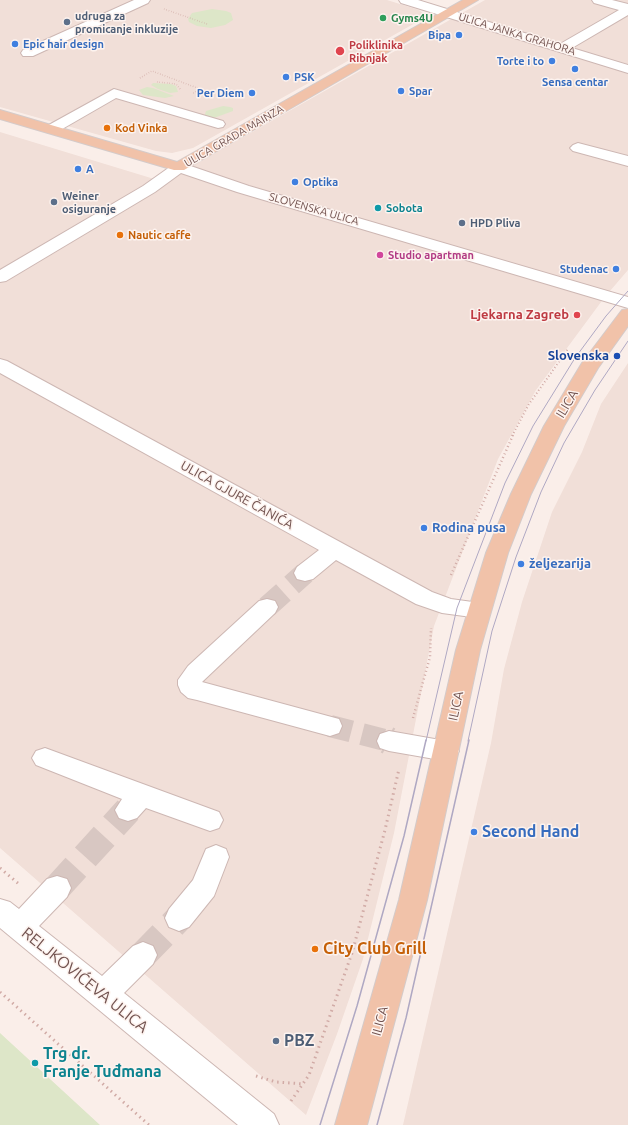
<!DOCTYPE html>
<meta charset="utf-8">
<style>
body{margin:0}
canvas{display:block;background:#faeee9}
</style>
<canvas width="628" height="1125"></canvas>
<script>
const ctx = document.querySelector('canvas').getContext('2d');
ctx.lineJoin = 'round';
function fillPath(path, color) { ctx.fillStyle = color; ctx.fill(path, 'evenodd'); }
const poly = rows => new Path2D(rows.map(r => 'M' + r).join(''));
function stroke(path, color, width, dash) { ctx.strokeStyle = color; ctx.lineWidth = width; ctx.lineCap = dash ? 'butt' : 'round'; ctx.setLineDash(dash || []); ctx.stroke(path); }
function write(font, color, halo, rows, align = 'center') {
  ctx.font = font + ' Ubuntu,sans-serif'; ctx.lineWidth = 3; ctx.setLineDash([]); ctx.textBaseline = 'middle'; ctx.strokeStyle = halo; ctx.fillStyle = color; for (const [text, x, y, turn = 0] of rows) {
    ctx.save(); ctx.translate(x, y); ctx.rotate((+turn || 0) * Math.PI / 180); ctx.textAlign = isNaN(turn) ? turn : align; if (halo) ctx.strokeText(text, 0, 0); ctx.fillText(text, 0, 0); ctx.restore();
  }
}
const residential = poly([
 [0,0,387,0,419,10,424,14,423,17,417,22,193,148,172,153,156,151,0,107],
 [485,0,628,0,628,270,604,298,536,390,498,459,434,626,394,833,363,959,337,1034,306,1115,0,848,0,132,164,182],
 [628,363,628,1125,403,1125,491,743,504,669,522,602,552,512,582,452,601,404]
]);
const green = poly([
 [212,9,226,11,231,13,233,20,225,25,211,28,197,26,189,22,188,19,192,13],
 [153,83,171,84,176,86,178,92,170,93,158,89,151,85],
 [147,87,153,88,174,96,165,98,143,95,139,90],
 [223,106,230,107,233,108,233,111,214,118,204,117,206,111],
 [0,1033,100,1125,0,1125]
]);
const minorTunnelFar1 = poly([
 [267,607,305,573],
 [330,726,389,741]
]);
const minorTunnel = poly([
 [387,740,389,741],
 [57,888,128,810],
 [143,955,179,918]
]);
const pathFar3 = poly([
 [164,9,207,24],
 [140,78,152,71,200,89,192,94],
 [157,82,176,84,181,90]
]);
const pathFar2 = poly([
 [512,436,529,404,568,349]
]);
const pathFar1 = poly([
 [451,575,513,435],
 [413,718,430,657,431,628]
]);
const path = poly([
 [0,868,20,885],
 [0,992,149,1125],
 [256,1076,276,1082,304,1084],
 [291,1101,309,1075,352,953,385,830,399,769]
]);
const minor = poly([
 [134,0,150,0,148,3,33,56,23,56,21,53,23,50,134,0],
 [399,0,418,0,560,44,619,10,594,3,592,0,612,0,628,4,628,15,572,48,628,65,628,73,401,3,399,0],
 [114,89,223,121,225,124,223,127,218,128,116,98,57,132,52,133,47,132,45,129,47,126,114,89],
 [578,143,628,156,628,166,573,151,570,148,573,145,578,143],
 [179,162,249,186,628,297,628,308,237,192,181,173,155,192,6,281,0,282,0,270,143,186,174,164,179,162],
 [0,359,7,361,432,592,451,599,487,604,490,610,487,616,479,618,442,613,416,604,336,560,313,579,305,581,297,579,294,573,297,567,319,550,0,373,0,359],
 [267,599,275,601,278,607,275,613,202,682,339,719,342,726,339,733,330,736,197,700,188,698,181,692,178,685,178,680,188,666,259,601,267,599],
 [389,731,446,741,455,744,459,751,455,758,446,761,389,751,380,748,377,741,380,734,389,731],
 [45,748,219,812,223,820,219,828,210,831,146,808,137,818,128,821,119,818,115,810,122,799,36,765,32,758,36,751,45,748],
 [216,845,226,849,229,857,214,896,189,927,179,931,169,927,165,918,169,909,193,880,206,849,216,845],
 [57,876,67,879,71,888,67,897,39,926,102,976,133,946,143,942,153,946,157,955,153,964,124,993,274,1114,279,1125,238,1125,0,928,0,899,10,902,19,909,47,879,57,876]
]);
const major = poly([
 [463,0,478,0,184,170,174,170,0,119,0,110,177,162,463,0],
 [628,309,628,326,598,368,564,426,531,494,508,553,480,650,427,900,367,1125,335,1125,399,900,456,650,486,553,511,494,544,426,582,363,622,310,628,309]
]);
const tramFar1 = poly([
 [426,741,457,608,505,483,533,426,575,358,606,316,628,291],
 [468,741,492,631,516,557,541,492,564,443,595,390,628,341]
]);
const tram = poly([
 [320,1125,357,1006,404,836,426,740],
 [377,1125,406,1018,469,740]
]);
const markers = [
 [383,18,4,"#2e9e5b"],
 [67,22,4,"#5c6f8a"],
 [459,35,4,"#3f7fe0"],
 [15,44,4,"#3f7fe0"],
 [340,51,5,"#e0444e"],
 [552,61,4,"#3f7fe0"],
 [575,69,4,"#3f7fe0"],
 [286,77,4,"#3f7fe0"],
 [401,91,4,"#3f7fe0"],
 [252,93,4,"#3f7fe0"],
 [107,128,4,"#e8710a"],
 [78,169,4,"#3f7fe0"],
 [295,182,4,"#3f7fe0"],
 [54,202,4,"#5c6f8a"],
 [378,208,4,"#0f9aa8"],
 [462,223,4,"#5c6f8a"],
 [120,235,4,"#e8710a"],
 [380,255,4,"#d1479c"],
 [616,269,4,"#3f7fe0"],
 [577,315,4,"#e0444e"],
 [617,356,4,"#1a4fb4"],
 [424,528,4,"#3f7fe0"],
 [521,564,4,"#3f7fe0"],
 [474,832,4,"#3f7fe0"],
 [315,949,4,"#e8710a"],
 [276,1041,4,"#5c6f8a"],
 [35,1063,4,"#0f9aa8"]
];
const farServicenames = [
 ["udruga za",75,16],
 ["promicanje inkluzije",75,29],
 ["Weiner",62,196],
 ["osiguranje",62,209],
 ["HPD Pliva",470,223]
];
const farLeisurenames = [
 ["Gyms4U",391,18]
];
const farStreetnames = [
 ["ULICA JANKA GRAHORA",517,34,17],
 ["ULICA GRADA MAINZA",234,136,-30],
 ["SLOVENSKA ULICA",314,209,16]
];
const farShopnames = [
 ["Bipa",451,35,"right"],
 ["Epic hair design",23,44],
 ["Torte i to",544,61,"right"],
 ["PSK",294,77],
 ["Sensa centar",575,82,"center"],
 ["Spar",409,91],
 ["Per Diem",244,93,"right"],
 ["A",86,169],
 ["Optika",303,182],
 ["Studenac",608,269,"right"]
];
const farHealthnames = [
 ["Poliklinika",349,45],
 ["Ribnjak",349,58]
];
const farFoodnames = [
 ["Kod Vinka",115,128],
 ["Nautic caffe",128,235]
];
const farCulturenames = [
 ["Sobota",386,208]
];
const farHotelnames = [
 ["Studio apartman",388,255]
];
const healthNames = [
 ["Ljekarna Zagreb",569,315]
];
const transitNames = [
 ["Slovenska",609,356]
];
const streetNames = [
 ["ILICA",567,404,-59],
 ["ULICA GJURE ČANIĆA",237,495,29],
 ["ILICA",456,706,-78],
 ["ILICA",380,1021,-75]
];
const shopNames = [
 ["Rodina pusa",432,528],
 ["željezarija",529,564]
];
const nearShopnames = [
 ["Second Hand",482,832]
];
const nearFoodnames = [
 ["City Club Grill",323,949]
];
const nearStreetnames = [
 ["RELJKOVIĆEVA ULICA",85,980,39]
];
const nearServicenames = [
 ["PBZ",284,1041]
];
const nearCulturenames = [
 ["Trg dr.",43,1054],
 ["Franje Tuđmana",43,1072]
];
fillPath(residential, '#f1dfd8');
fillPath(green, '#dde6c8');
stroke(minorTunnelFar1, '#d8c7c2', 22, [22, 11]);
stroke(minorTunnel, '#d8c7c2', 28, [28, 14]);
stroke(minor, '#cdb7b3', 2);
stroke(major, '#d4cbca', 2);
stroke(pathFar3, '#d1aba6', 1.5, [0.5, 2]);
stroke(pathFar2, '#d1aba6', 2, [1, 2.5]);
stroke(pathFar1, '#d1aba6', 2.5, [1, 3]);
stroke(path, '#d1aba6', 3, [1.5, 4]);
fillPath(minor, '#fff');
fillPath(major, '#f1c2a9');
stroke(tramFar1, '#afa8c3', 1);
stroke(tram, '#afa8c3', 1.5);
for (const [x, y, r, color] of markers) { const dot = new Path2D(); dot.arc(x, y, r, 0, 2 * Math.PI); ctx.fillStyle = color; ctx.fill(dot); stroke(dot, '#fdf3ef', 1.5); }
write('bold 11px', '#4e5e75', '#fdf3ef', farServicenames, 'left');
write('bold 11px', '#27864d', '#fdf3ef', farLeisurenames, 'left');
write('11px', '#71524f', '#fdf3ef', farStreetnames);
write('bold 11px', '#366cbe', '#fdf3ef', farShopnames, 'left');
write('bold 11px', '#be3a42', '#fdf3ef', farHealthnames, 'left');
write('bold 11px', '#c56008', '#fdf3ef', farFoodnames, 'left');
write('bold 11px', '#0d838f', '#fdf3ef', farCulturenames, 'left');
write('bold 11px', '#b23c85', '#fdf3ef', farHotelnames, 'left');
write('bold 13px', '#be3a42', '#fdf3ef', healthNames, 'right');
write('bold 13px', '#164399', '#fdf3ef', transitNames, 'right');
write('13px', '#71524f', '#fdf3ef', streetNames);
write('bold 13px', '#366cbe', '#fdf3ef', shopNames, 'left');
write('bold 16px', '#366cbe', '#fdf3ef', nearShopnames, 'left');
write('bold 16px', '#c56008', '#fdf3ef', nearFoodnames, 'left');
write('16px', '#71524f', '#fdf3ef', nearStreetnames);
write('bold 16px', '#4e5e75', '#fdf3ef', nearServicenames, 'left');
write('bold 16px', '#0d838f', '#fdf3ef', nearCulturenames, 'left');
</script>
